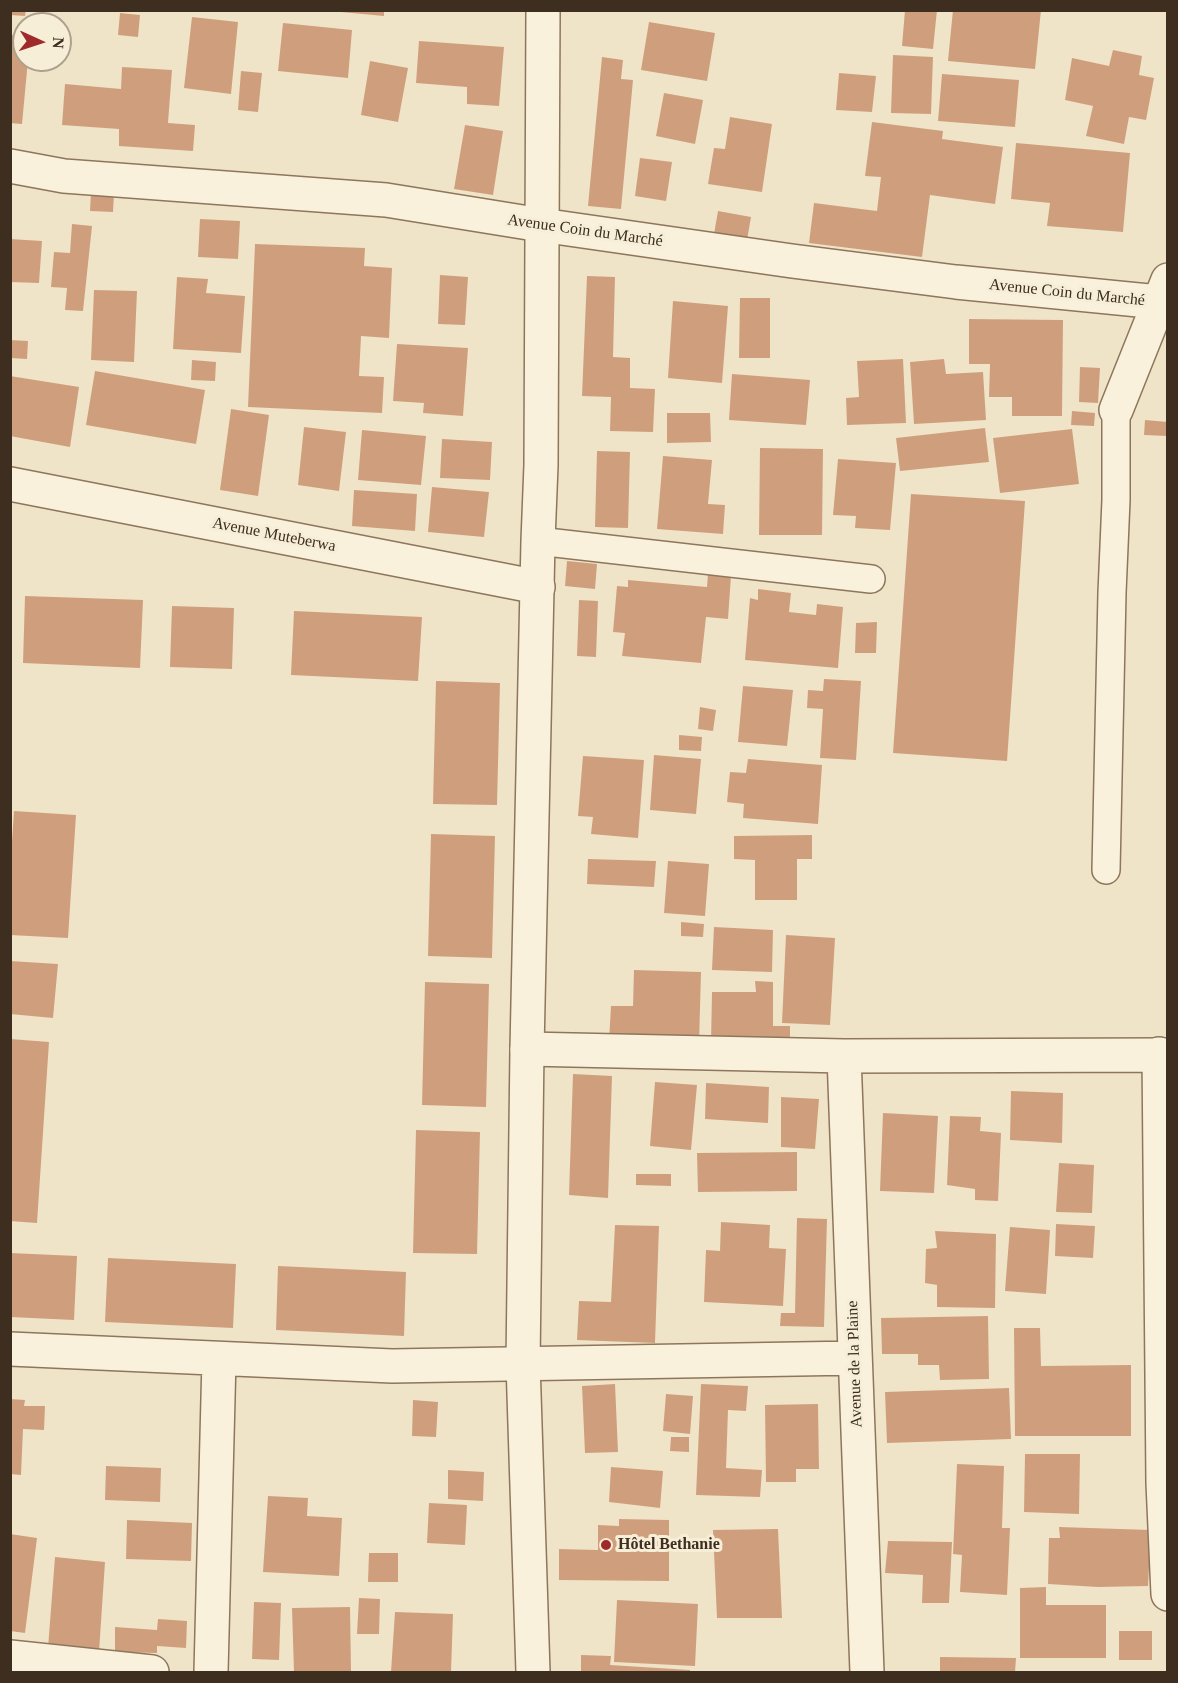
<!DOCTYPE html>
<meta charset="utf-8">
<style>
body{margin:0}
#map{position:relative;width:1178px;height:1683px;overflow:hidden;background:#f0e4c8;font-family:Georgia,serif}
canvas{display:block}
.frame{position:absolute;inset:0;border:12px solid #3d2e20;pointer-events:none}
.north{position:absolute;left:12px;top:12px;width:60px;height:60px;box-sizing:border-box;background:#f7eed8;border:2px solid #ada18e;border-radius:50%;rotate:93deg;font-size:16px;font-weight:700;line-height:24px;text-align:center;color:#3d2e20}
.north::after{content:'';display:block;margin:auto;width:21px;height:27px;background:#9e2a2b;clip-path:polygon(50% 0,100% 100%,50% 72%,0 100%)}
</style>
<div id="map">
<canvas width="1178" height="1683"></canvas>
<div class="frame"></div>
<div class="north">N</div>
</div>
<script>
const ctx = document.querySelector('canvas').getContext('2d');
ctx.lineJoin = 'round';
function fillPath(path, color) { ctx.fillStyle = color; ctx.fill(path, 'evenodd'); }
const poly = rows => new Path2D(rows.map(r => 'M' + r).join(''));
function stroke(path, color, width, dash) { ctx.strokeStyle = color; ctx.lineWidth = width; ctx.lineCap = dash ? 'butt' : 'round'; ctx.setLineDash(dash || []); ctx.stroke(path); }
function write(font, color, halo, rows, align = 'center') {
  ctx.font = font + ' Georgia,serif'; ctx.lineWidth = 6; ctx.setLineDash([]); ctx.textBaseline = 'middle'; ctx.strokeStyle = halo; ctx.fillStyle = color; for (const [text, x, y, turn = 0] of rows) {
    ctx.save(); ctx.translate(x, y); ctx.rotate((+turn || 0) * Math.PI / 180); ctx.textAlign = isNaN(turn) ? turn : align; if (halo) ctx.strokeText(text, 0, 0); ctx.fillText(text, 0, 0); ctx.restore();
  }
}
const building = poly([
 [10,10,26,10,25,16,10,15],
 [341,10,384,10,384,16,341,12],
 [905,10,937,10,933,49,902,46],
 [953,10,1041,10,1035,69,948,61],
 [120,13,140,15,138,37,118,35],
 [192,17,238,22,231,94,184,88],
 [649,22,715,33,707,81,641,70],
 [283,23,352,30,348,78,278,71],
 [10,35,24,36,24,60,28,60,22,124,10,123],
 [419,41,504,47,499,106,467,104,467,87,416,83],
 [1113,50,1142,56,1139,75,1154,78,1146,120,1129,117,1124,144,1086,136,1093,106,1065,100,1072,58,1109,66],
 [893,55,933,57,931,114,891,113],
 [602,57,623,60,621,79,633,80,621,209,588,206],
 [370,61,408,68,398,122,361,115],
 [122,67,172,70,168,123,195,125,193,151,119,146,119,129,62,125,65,84,121,89],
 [241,71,262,73,258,112,238,110],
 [839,73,876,76,872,112,836,110],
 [942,74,1019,80,1015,127,938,121],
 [664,93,703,100,695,144,656,136],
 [730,117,772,124,762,192,708,184,714,148,725,149],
 [872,122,943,131,942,139,1003,147,995,204,930,195,922,257,809,243,814,203,877,211,881,177,865,176],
 [465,125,503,131,493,195,454,189],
 [1016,143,1130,153,1123,232,1047,226,1050,203,1011,199],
 [640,158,672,162,666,201,635,196],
 [91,192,114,194,113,212,90,211],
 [718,211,751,217,747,240,714,234],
 [200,219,240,221,238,259,198,257],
 [72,224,92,226,83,311,65,310,67,288,51,287,54,252,70,253],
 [10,239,42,241,39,283,10,282],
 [255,244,365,248,364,266,392,268,389,338,361,336,359,376,384,377,382,413,248,407],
 [440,275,468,277,465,325,438,324],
 [587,276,615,277,613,357,630,358,630,388,655,389,653,432,610,431,611,397,582,396],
 [177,277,208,279,206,293,245,296,241,353,173,349],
 [94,290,137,291,134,362,91,360],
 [740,298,770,298,770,358,739,358],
 [673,301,728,306,722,383,668,378],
 [969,319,1063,320,1062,416,1012,416,1012,397,989,397,990,364,969,364],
 [10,340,28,341,27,359,10,358],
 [397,344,468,348,463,416,423,413,424,403,393,401],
 [903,359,906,423,847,425,846,398,859,397,857,361],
 [944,359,946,374,983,372,986,420,914,424,910,362],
 [192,360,216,362,215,381,191,380],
 [1080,367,1100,368,1098,403,1079,402],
 [95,371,205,390,196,444,86,425],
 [732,374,810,380,806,425,729,420],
 [10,376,79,387,70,447,10,436],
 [231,409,269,415,258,496,220,490],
 [1072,411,1095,413,1094,426,1071,425],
 [667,413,710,413,711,442,667,443],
 [1145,420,1168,422,1167,436,1144,435],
 [304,427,346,432,339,491,298,485],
 [985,428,989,462,900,471,896,438],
 [1072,429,1079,484,1000,493,993,438],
 [362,430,426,436,421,485,358,480],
 [442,439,492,442,490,480,440,478],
 [760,448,823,449,822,535,759,535],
 [597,451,630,452,628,528,595,527],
 [663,456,712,460,708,504,725,505,723,534,657,529],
 [838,459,896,463,890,530,855,528,856,516,833,515],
 [432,487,489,492,484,537,428,532],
 [354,490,417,494,415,531,352,526],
 [911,494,1025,501,1007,761,893,753],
 [567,561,597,564,595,589,565,586],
 [708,574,731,576,728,619,706,617,701,663,622,656,625,633,613,632,617,586,628,587,628,580,707,587],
 [758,589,791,593,789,612,816,615,817,604,843,607,838,668,745,660,750,598,758,600],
 [25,596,143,600,140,668,23,663],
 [579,600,598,601,596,657,577,656],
 [172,606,234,608,232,669,170,667],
 [294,611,422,617,418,681,291,675],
 [877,622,876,653,855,653,856,623],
 [824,679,861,681,856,760,820,758,823,709,807,708,808,690,823,691],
 [436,681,500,683,497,805,433,804],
 [743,686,793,690,787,746,738,742],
 [700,707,716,710,713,731,698,729],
 [679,735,702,737,701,751,679,750],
 [654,755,701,759,696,814,650,810],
 [583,756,644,760,638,838,591,834,593,817,578,816],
 [748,759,822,765,818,824,743,818,744,804,727,802,730,772,746,773],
 [14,811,76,815,68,938,10,935,10,873],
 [431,834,495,836,492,958,428,956],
 [812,835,812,859,797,859,797,900,755,900,755,860,734,859,734,836],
 [588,859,656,861,654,887,587,884],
 [668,861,709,864,705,916,664,913],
 [681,922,704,924,703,937,681,936],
 [714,927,773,930,772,972,712,970],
 [786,935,835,938,830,1025,782,1023],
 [10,961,58,964,53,1018,10,1014],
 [634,970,701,972,699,1044,609,1041,611,1006,633,1006],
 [755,981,773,982,773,1026,790,1026,790,1044,711,1043,712,992,756,992],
 [425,982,489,984,486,1107,422,1105],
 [10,1039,49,1042,37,1223,10,1221],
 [573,1074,612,1076,608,1198,569,1195],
 [655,1082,697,1085,691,1150,650,1146],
 [706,1083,769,1087,768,1123,705,1119],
 [1011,1091,1063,1093,1062,1143,1010,1140],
 [781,1097,819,1099,815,1149,781,1147],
 [883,1113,938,1116,934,1193,880,1191],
 [950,1116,981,1117,980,1131,1001,1133,998,1201,975,1200,975,1189,947,1185],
 [416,1130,480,1132,477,1254,413,1253],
 [797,1152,797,1191,698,1192,697,1153],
 [1059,1163,1094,1165,1092,1213,1056,1212],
 [636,1174,671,1174,671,1186,636,1185],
 [797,1218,827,1219,824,1327,780,1326,781,1313,795,1313],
 [721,1222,770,1225,769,1248,786,1249,783,1306,704,1302,706,1250,720,1251],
 [1056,1224,1095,1226,1093,1258,1055,1256],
 [615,1225,659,1226,655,1343,577,1340,579,1301,611,1302],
 [1010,1227,1050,1230,1046,1294,1005,1291],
 [935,1231,996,1234,995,1308,937,1307,937,1285,925,1283,926,1249,937,1248],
 [10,1253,77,1256,74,1320,10,1317],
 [108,1258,236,1264,233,1328,105,1322],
 [278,1266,406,1272,404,1336,276,1330],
 [988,1316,989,1379,940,1380,939,1365,918,1365,918,1354,882,1354,881,1318],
 [1014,1328,1040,1328,1041,1366,1131,1365,1131,1436,1015,1436],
 [615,1384,618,1452,585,1453,582,1386],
 [701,1384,748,1386,746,1411,728,1410,726,1468,762,1470,760,1497,696,1495],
 [1009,1388,1011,1439,887,1443,885,1392],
 [666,1394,693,1396,690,1434,663,1431],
 [10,1399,25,1400,24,1406,45,1406,44,1430,23,1429,21,1475,10,1474],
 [413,1400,438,1402,436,1437,412,1436],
 [818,1404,819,1469,796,1469,796,1482,766,1482,765,1405],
 [671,1437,689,1437,689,1452,670,1451],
 [1025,1454,1080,1454,1079,1514,1024,1512],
 [957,1464,1004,1466,1002,1528,1010,1528,1007,1595,960,1592,962,1555,953,1554],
 [106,1466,161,1468,160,1502,105,1500],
 [611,1467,663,1471,660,1508,609,1502],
 [448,1470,484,1472,483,1501,448,1499],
 [268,1496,308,1498,307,1516,342,1518,339,1576,263,1572],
 [429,1503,467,1505,465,1545,427,1543],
 [619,1519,669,1520,669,1581,559,1580,559,1549,598,1550,598,1525,619,1526],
 [127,1520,192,1523,191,1561,126,1559],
 [1059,1527,1151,1530,1148,1586,1098,1587,1048,1584,1049,1538,1060,1538],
 [778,1529,782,1618,717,1618,713,1530],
 [10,1534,37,1538,25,1633,10,1631],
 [888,1541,952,1542,949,1603,922,1603,923,1575,885,1573],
 [369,1553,398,1553,398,1582,368,1582],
 [55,1557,105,1562,99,1652,48,1648],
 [1046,1587,1046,1605,1106,1605,1106,1658,1020,1658,1020,1588],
 [359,1598,380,1599,379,1634,357,1634],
 [617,1600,698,1604,695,1666,614,1662],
 [254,1602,281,1603,279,1660,252,1659],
 [350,1607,351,1672,294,1672,292,1608],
 [395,1612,453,1614,451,1672,391,1672],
 [158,1619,187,1621,186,1648,157,1646,157,1653,115,1652,115,1627,157,1630],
 [1119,1631,1152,1631,1152,1660,1119,1660],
 [581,1655,611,1656,610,1665,690,1670,690,1672,581,1672],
 [940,1657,1016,1658,1015,1672,940,1672]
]);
const service = poly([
 [538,541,871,579],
 [1106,870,1112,593,1116,500,1116,410]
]);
const minor = poly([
 [10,166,64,176,386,200,541,225,792,261,956,282,1159,302],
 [1116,410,1168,280],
 [10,484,538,587],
 [527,1049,844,1056,1168,1055],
 [1159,1054,1163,1483,1168,1594],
 [844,1056,867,1672],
 [10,1349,392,1366,855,1358],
 [10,1657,152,1672],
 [211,1672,219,1359]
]);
const tertiary = poly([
 [533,1672,523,1363,527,1049,538,541,541,465,543,10]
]);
const markers = [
 [606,1545,6,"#9e2a2b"]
];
const streetNames = [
 ["Avenue Coin du Marché",585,231,8],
 ["Avenue Coin du Marché",1067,293,6],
 ["Avenue Muteberwa",274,535,11],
 ["Avenue de la Plaine",855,1364,-92]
];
const poiNames = [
 ["Hôtel Bethanie",618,1545]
];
fillPath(building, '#cf9f7d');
stroke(service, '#8d765c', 30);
stroke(minor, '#8d765c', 36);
stroke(tertiary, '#8d765c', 36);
stroke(service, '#faf1dc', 27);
stroke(minor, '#faf1dc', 33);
stroke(tertiary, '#faf1dc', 33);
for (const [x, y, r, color] of markers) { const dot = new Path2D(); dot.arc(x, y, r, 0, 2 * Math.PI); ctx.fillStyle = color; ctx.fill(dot); stroke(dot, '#f7eed8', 2); }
write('16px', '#3d2e20', '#f7eed8', streetNames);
write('bold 16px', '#3d2e20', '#f7eed8', poiNames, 'left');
</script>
